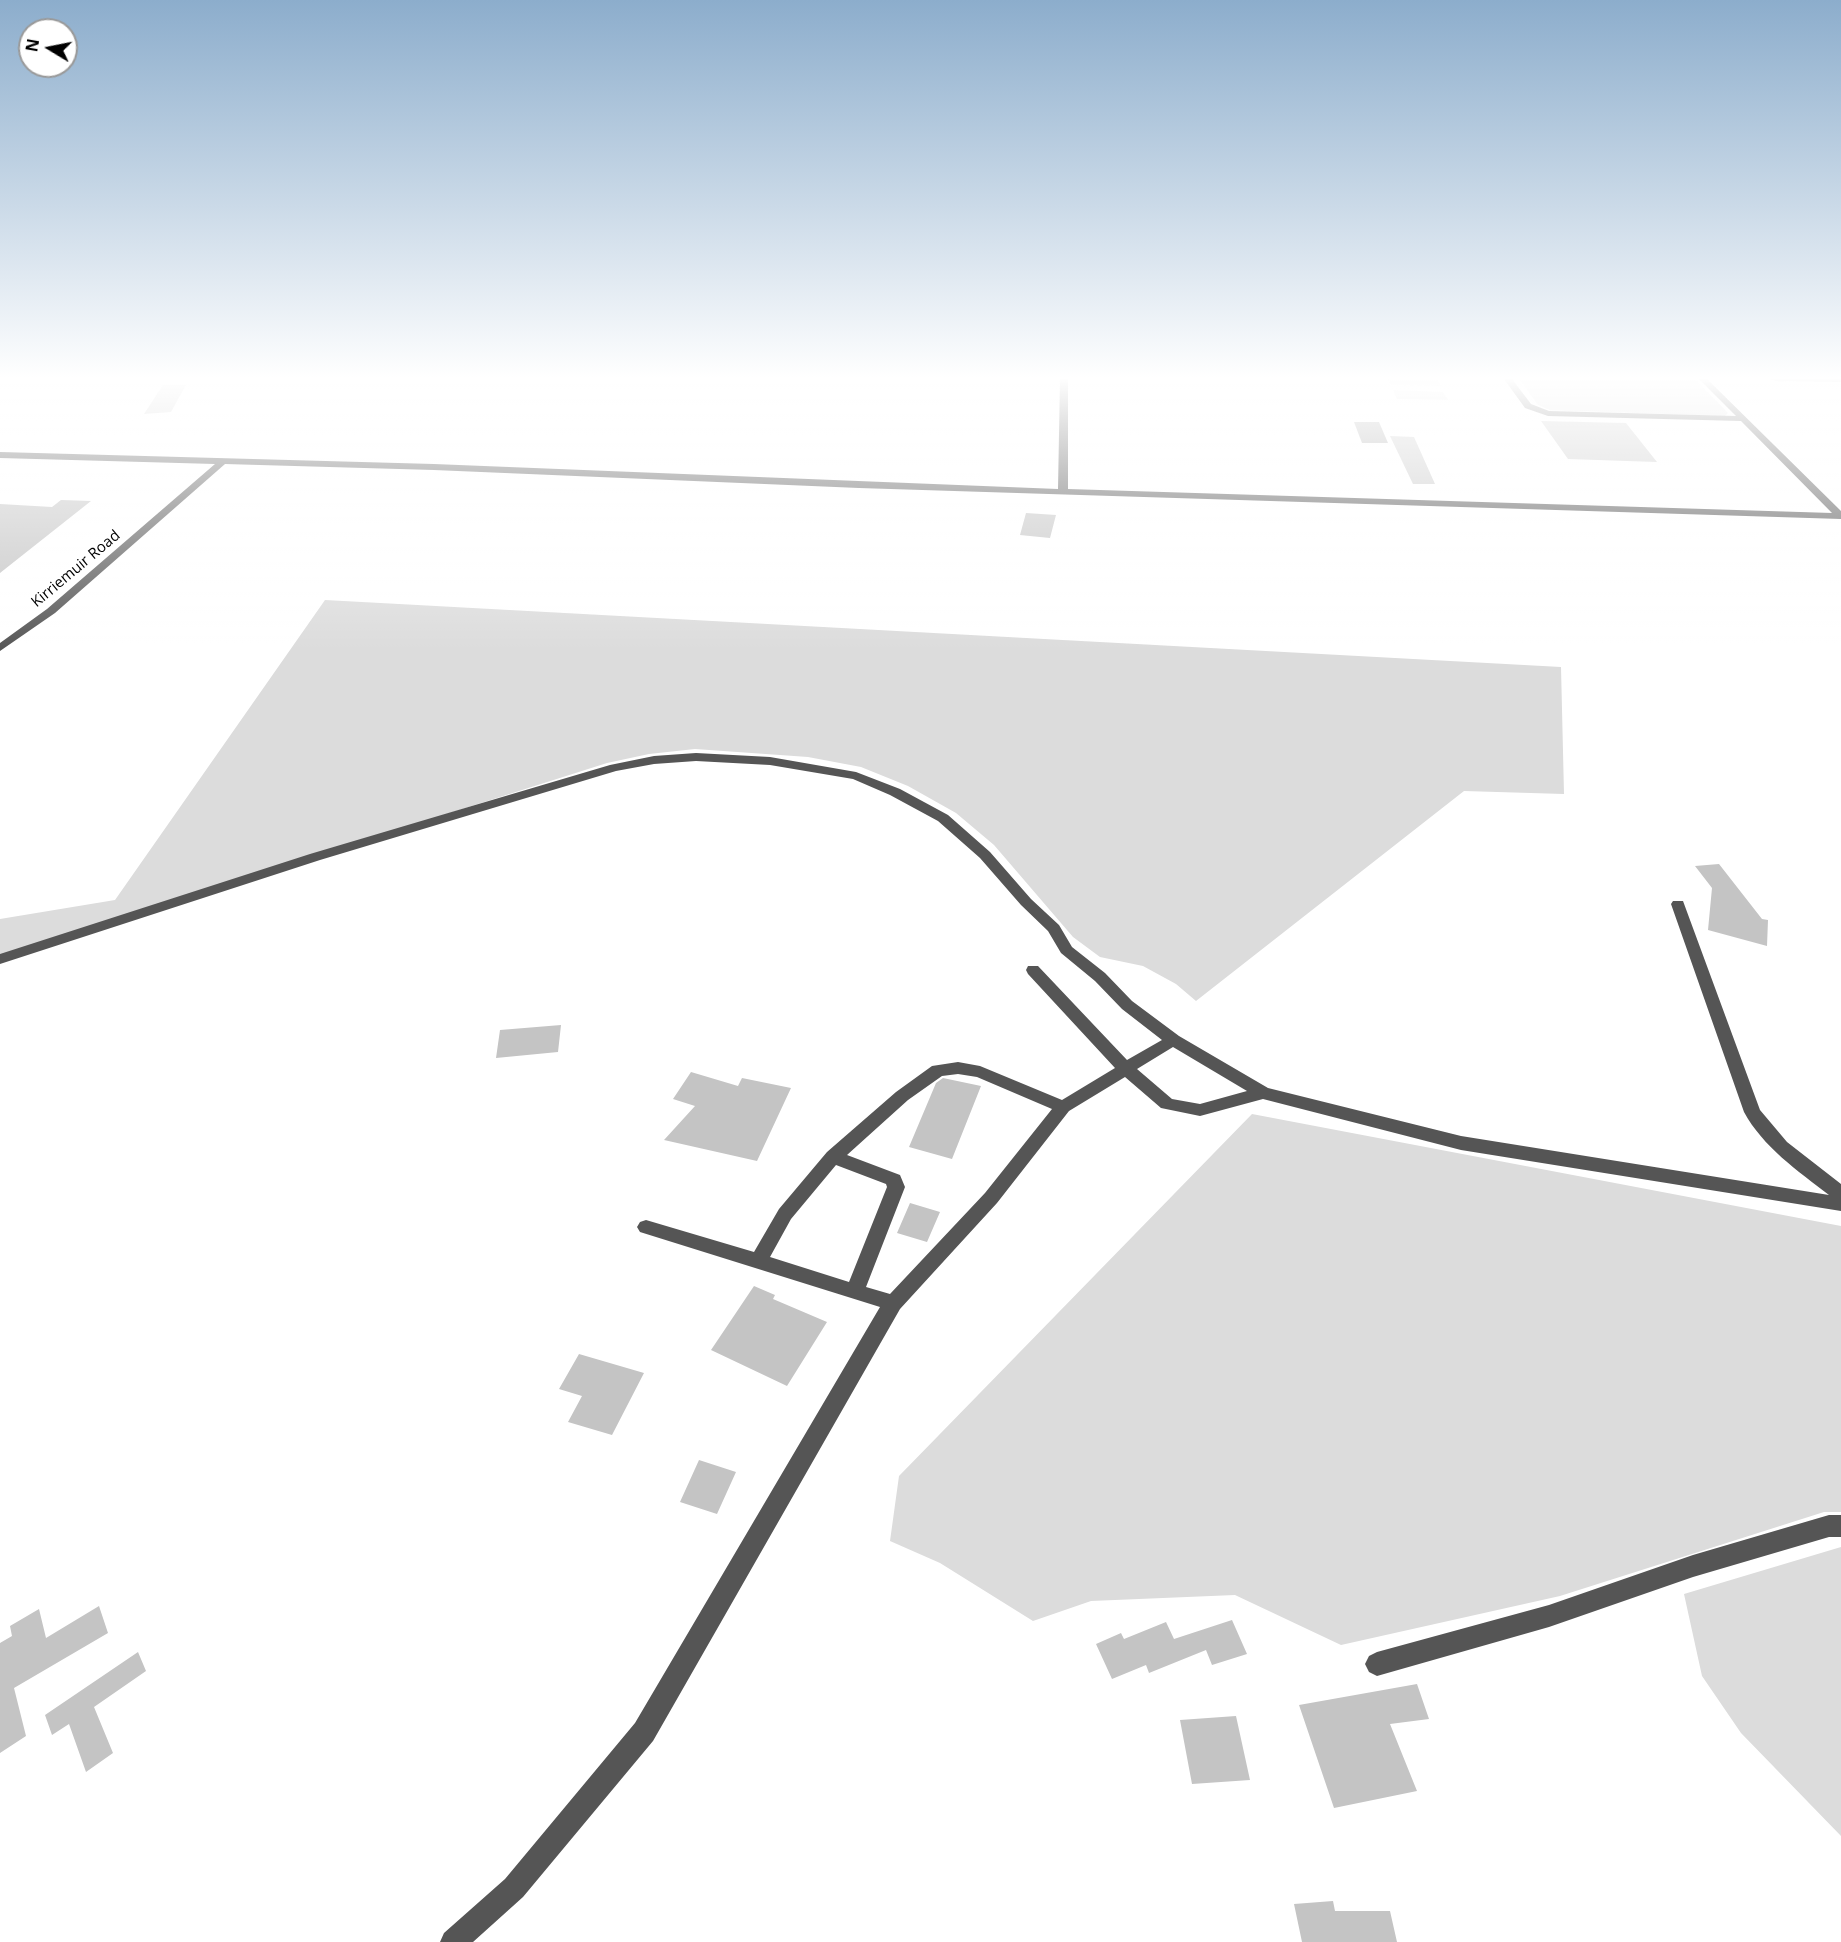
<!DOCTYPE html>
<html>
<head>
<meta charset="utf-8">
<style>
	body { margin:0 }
	#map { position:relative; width:1841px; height:1942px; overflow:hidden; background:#fff; font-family:"Open Sans",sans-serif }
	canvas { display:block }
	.north { position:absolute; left:18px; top:18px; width:60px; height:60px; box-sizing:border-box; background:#fff; border:2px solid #999; border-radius:50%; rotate:280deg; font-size:16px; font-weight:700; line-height:24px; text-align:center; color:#000 }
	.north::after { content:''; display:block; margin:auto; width:21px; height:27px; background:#000; clip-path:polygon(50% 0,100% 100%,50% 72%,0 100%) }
</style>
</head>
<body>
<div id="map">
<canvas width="1841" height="1942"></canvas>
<div class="north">N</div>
</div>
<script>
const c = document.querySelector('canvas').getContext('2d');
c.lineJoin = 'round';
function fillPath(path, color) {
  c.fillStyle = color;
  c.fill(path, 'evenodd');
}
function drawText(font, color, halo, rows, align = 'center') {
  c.font = font + ' "Open Sans",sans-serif';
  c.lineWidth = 4.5;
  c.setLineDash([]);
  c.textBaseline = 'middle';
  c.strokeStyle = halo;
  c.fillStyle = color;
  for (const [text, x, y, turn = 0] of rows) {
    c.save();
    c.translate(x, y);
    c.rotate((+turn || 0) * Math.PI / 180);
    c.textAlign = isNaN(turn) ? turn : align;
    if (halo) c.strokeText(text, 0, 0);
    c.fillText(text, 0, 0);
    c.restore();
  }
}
const green = new Path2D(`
	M1388 379H1437L1441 386 1391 385Z
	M1519 379H1695L1728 413 1725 416 1550 410 1538 405Z
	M1393 390 1443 392 1448 400 1397 399Z
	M325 600 1561 667 1564 794 1464 791 1196 1001 1176 984 1143 966 1100 957 1073 937 994 845 956 813 908 786 861 767 808 757 695 749 649 754 607 763 0 956V919L115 900Z
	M1252 1114 1841 1226V1512H1824L1560 1596 1341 1645 1235 1595 1091 1601 1033 1621 940 1563 890 1541 899 1476Z
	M1841 1547V1836L1741 1733 1702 1676 1684 1594Z`);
const water = new Path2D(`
	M1354 422H1379L1388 443H1362Z`);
const building = new Path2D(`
	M163 385H186L171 412 144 414Z
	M1541 421 1626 423 1657 462 1568 459Z
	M1390 436 1414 437 1435 484H1413Z
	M61 500 91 501 0 573V504L52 507Z
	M1026 513 1056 515 1050 538 1020 535Z
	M1719 864 1762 919 1768 920 1767 946 1708 930 1712 888 1695 866Z
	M561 1025 558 1052 496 1058 500 1030Z
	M691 1072 738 1086 742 1078 791 1088 757 1161 664 1140 695 1106 673 1099Z
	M943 1078 981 1086 952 1159 909 1147 936 1083Z
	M910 1203 940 1212 927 1242 897 1233Z
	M754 1286 775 1295 773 1299 827 1322 787 1386 711 1350Z
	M579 1354 644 1373 612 1435 568 1422 582 1396 559 1389Z
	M699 1460 736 1472 717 1514 680 1502Z
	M99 1606 108 1633 14 1688 26 1736 0 1753V1643L12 1636 10 1626 39 1609 46 1638Z
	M1232 1620 1247 1654 1212 1665 1206 1650 1149 1673 1146 1665 1112 1679 1096 1644 1121 1633 1124 1639 1166 1622 1174 1639Z
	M138 1652 146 1671 94 1707 113 1753 86 1772 69 1724 52 1735 45 1715Z
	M1417 1684 1429 1719 1390 1724 1417 1791 1334 1808 1299 1705Z
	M1236 1716 1250 1780 1192 1784 1180 1720Z
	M1333 1901 1335 1911H1390L1397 1942H1302L1294 1904Z`);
const minor = new Path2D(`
	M1060 379H1068V489L1832 513 1741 421 1548 416 1525 408 1504 379H1512L1531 404 1549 411 1736 416 1699 379H1707L1841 511V519L859 488 434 470 225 464 55 613 0 651V643L47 609 215 464 0 458V452L434 464 1058 489Z
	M1771 379H1841V382L1775 381Z
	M696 753 770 757 856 772 900 789 948 815 990 852 1031 899 1059 925 1072 947 1105 973 1132 1001 1179 1036 1268 1088 1461 1136 1829 1195C1798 1171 1763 1147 1744 1112L1671 904 1673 901H1683L1760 1110 1787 1142 1841 1184V1211L1461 1150 1263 1099 1200 1116 1161 1108 1125 1077 1069 1111 997 1203 900 1309 653 1741 523 1897 473 1942H440L444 1933 505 1879 635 1723 880 1307 640 1232 637 1227 640 1222 646 1220 754 1252 779 1209 827 1152 896 1092 932 1066 958 1062 980 1066 1062 1100 1115 1068 1028 974 1026 970 1028 966H1038L1127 1060 1162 1040 1122 1009 1095 981 1061 953 1048 931 1021 905 980 858 938 821 890 795 853 779 770 765 696 761 654 764 616 771 320 860 0 964V954L310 854 610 765 654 756ZM1173 1047 1247 1091 1200 1104 1172 1099 1137 1069ZM958 1074 977 1077 1052 1109 985 1193 890 1294 866 1287 905 1187 900 1175 847 1155 908 1100 942 1076ZM836 1165 886 1184 887 1187 849 1282 770 1257 791 1219Z
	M1829 1515H1841V1537H1829L1693 1577 1549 1627 1377 1676 1369 1672 1365 1664 1369 1656 1377 1652 1549 1605 1693 1555Z`);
const farStreetnames = [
	["Kirriemuir Road",76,569,-40]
];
fillPath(green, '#dcdcdc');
fillPath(water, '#a3a3a3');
fillPath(building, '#c4c4c4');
fillPath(minor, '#555');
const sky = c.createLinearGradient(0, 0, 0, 651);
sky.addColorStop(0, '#8cadcc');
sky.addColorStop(0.58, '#fff');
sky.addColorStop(1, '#ffffff00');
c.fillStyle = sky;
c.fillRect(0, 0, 1841, 651);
drawText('15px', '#000', '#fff', farStreetnames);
</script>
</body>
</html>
